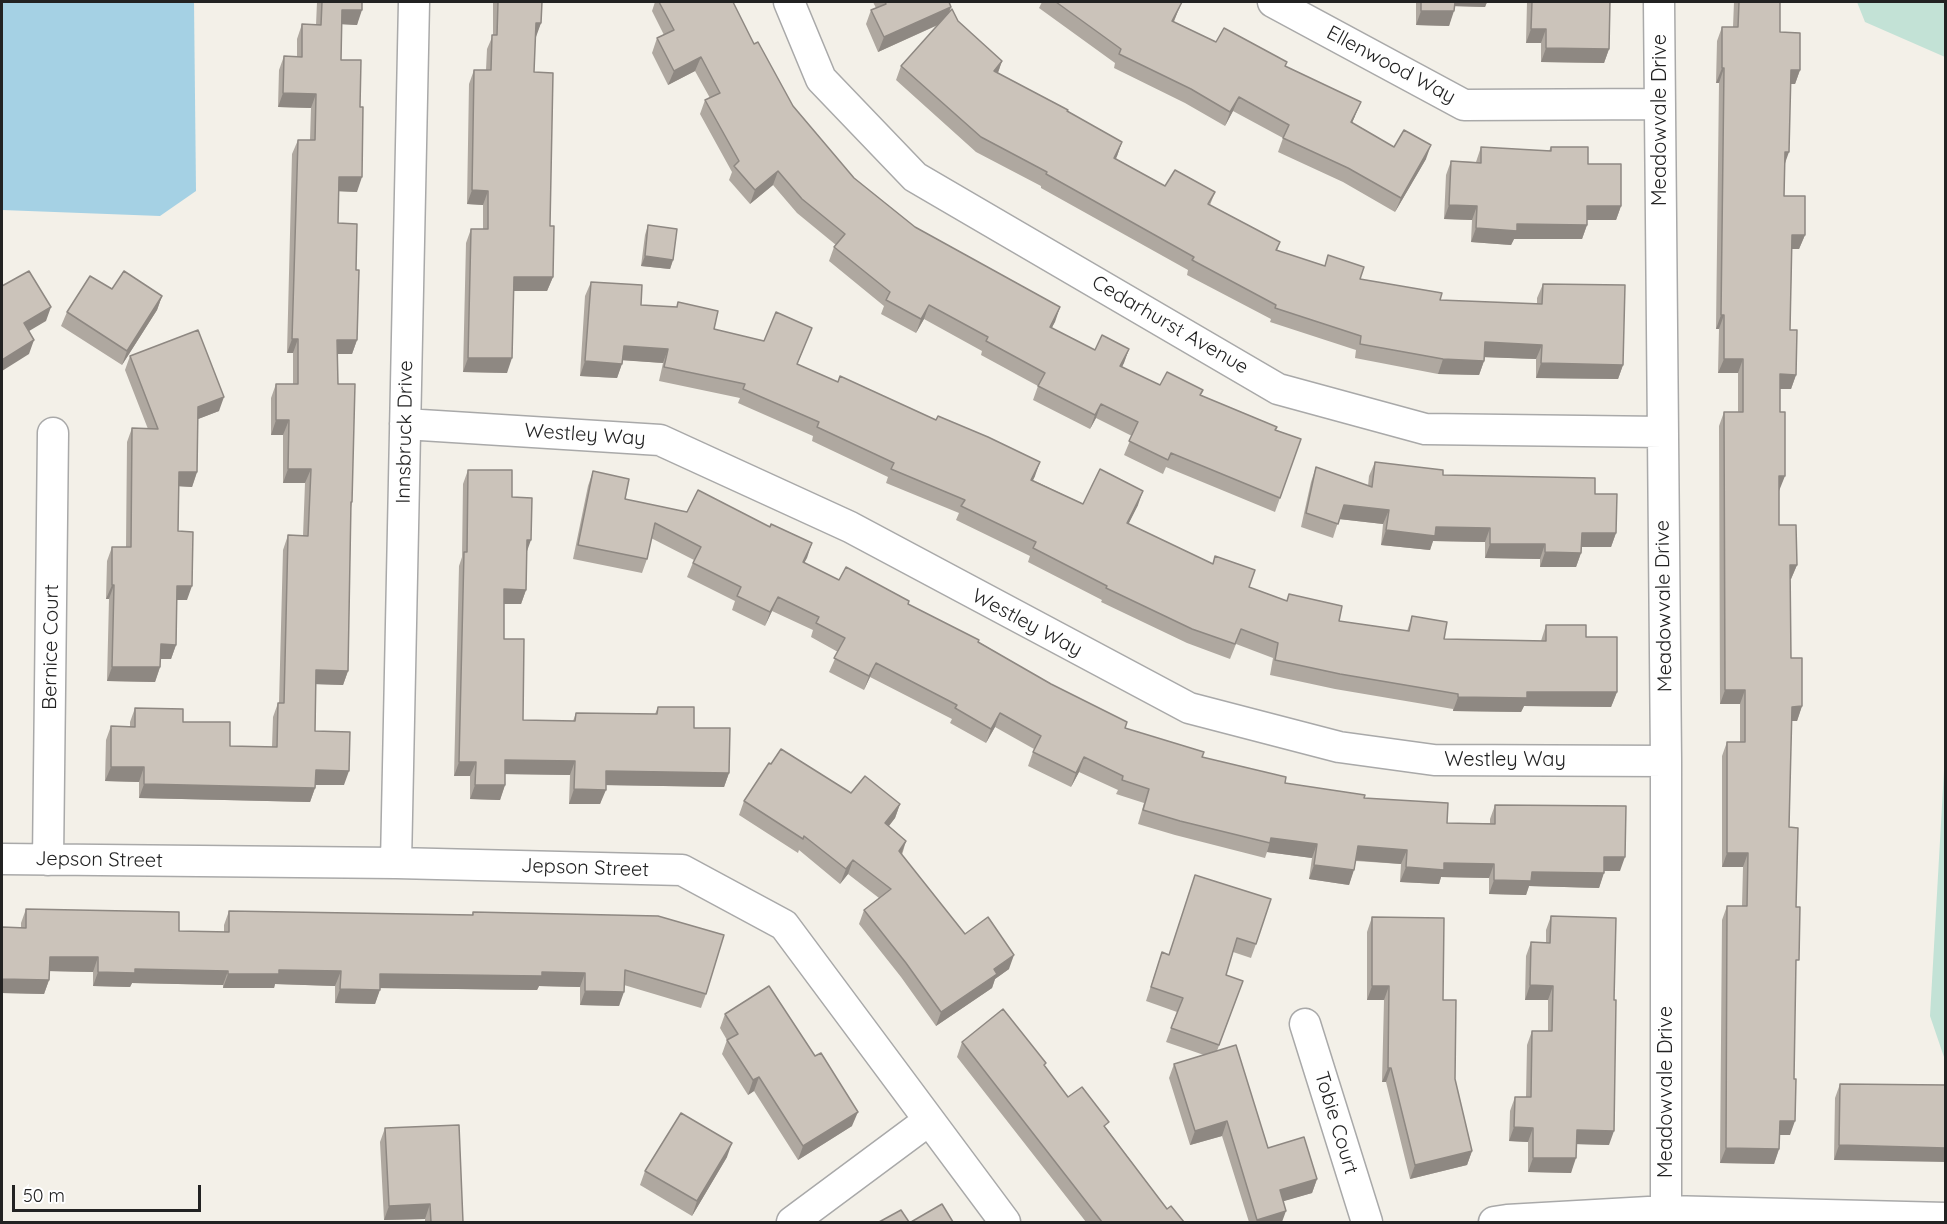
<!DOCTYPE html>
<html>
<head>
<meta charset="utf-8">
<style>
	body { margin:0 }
	#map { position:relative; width:1947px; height:1224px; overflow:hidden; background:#f3f0e8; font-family:Quicksand,sans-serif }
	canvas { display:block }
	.frame { position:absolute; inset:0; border:3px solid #222; pointer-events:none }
	.scale { position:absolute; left:12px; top:1185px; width:189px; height:27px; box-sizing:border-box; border:3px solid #222; border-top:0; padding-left:8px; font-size:18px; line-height:21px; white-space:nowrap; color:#222; -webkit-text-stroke:4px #fff; paint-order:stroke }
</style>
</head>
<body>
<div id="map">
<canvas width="1947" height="1224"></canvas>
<div class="frame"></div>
<div class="scale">50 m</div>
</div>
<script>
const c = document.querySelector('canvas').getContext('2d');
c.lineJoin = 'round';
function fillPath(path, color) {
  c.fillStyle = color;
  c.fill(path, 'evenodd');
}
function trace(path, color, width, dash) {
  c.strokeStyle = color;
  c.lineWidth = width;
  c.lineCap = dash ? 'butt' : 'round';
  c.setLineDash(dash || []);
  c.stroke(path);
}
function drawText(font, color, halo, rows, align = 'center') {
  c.font = font + ' Quicksand,sans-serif';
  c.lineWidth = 4.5;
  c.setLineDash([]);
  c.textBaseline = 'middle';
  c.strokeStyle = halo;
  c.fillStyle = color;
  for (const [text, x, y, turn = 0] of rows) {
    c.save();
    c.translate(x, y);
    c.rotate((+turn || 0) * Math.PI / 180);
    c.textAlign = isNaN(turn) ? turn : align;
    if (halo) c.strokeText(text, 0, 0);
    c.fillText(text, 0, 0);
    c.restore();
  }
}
const wetland = new Path2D(`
	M1857 2H1945V57L1865 22Z
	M1945 753V1060L1930 1016Z`);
const water = new Path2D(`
	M2 2H194L196 191 160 216 2 210Z`);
const street = new Path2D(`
	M789 2 821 79 915 177 1278 389 1425 429 1662 432
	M1273 2 1464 105 1660 104
	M1659 2 1666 761V1211
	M405 424 660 440 850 527 1189 708 1339 747 1434 760 1666 761
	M2 859 396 863 682 870 784 925 1005 1222
	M48 860 53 433
	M396 863 414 2
	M1305 1024 1367 1222
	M792 1222 928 1121
	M1494 1222 1507 1220 1666 1211 1946 1218`);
const wall = new Path2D(`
	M317 2H362L357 25 342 24 341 60 357 192 338 191V223L356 270 357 340 352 354H337L338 384 352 502 351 508 348 671 343 685 316 684 315 731 344 785H315V788L310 802 139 798V782L105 781 106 740 111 726 130 727V722L135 708 183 722 230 746 272 747 273 717 278 703H279L283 550 288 535 303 536 305 483H283V435H271V398L276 384H293V353H287L292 154 298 140H310L311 108 278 107 279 70 284 56H297V39L302 24 316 25Z
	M493 2H542L541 23 535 37 534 72 550 226 553 277 547 291H514L507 373 463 372 466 243 471 229H483V205L467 204 469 84 474 70H486L487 49 493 35Z
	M655 2H733L754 44 793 106 854 178 915 227 1060 307 1052 328 1095 350 1129 349 1122 367 1160 385 1203 390 1201 395 1276 430 1301 439 1275 512 1166 467 1163 474 1124 455 1132 436 1096 418 1090 429 1033 400 1038 386 981 355 982 351 924 319 916 333 881 314 884 306 829 261 834 247 836 245 797 213 773 185 750 204 729 180 732 172 700 114 705 100 710 98 695 71 668 85 652 53 657 38 664 35 652 11Z
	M873 2H949L951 7 949 12 958 21 1002 61 998 73 1122 142 1116 159 1165 186 1215 192 1210 205 1280 242 1277 251 1360 279 1440 300 1537 304V298L1543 284 1623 365 1618 379 1536 378V359L1485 357 1484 361 1479 375 1438 374 1355 358 1356 350 1270 322 1271 319 1187 275 1188 270 1041 188V186L976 152 896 80 901 66 938 25 878 52 866 24 871 10 876 8Z
	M1042 2H1180L1176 16 1174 22 1216 42 1286 66 1355 116 1352 123 1394 147 1426 159 1395 212 1343 182 1278 152 1283 138 1233 111 1225 126 1185 103 1114 68 1115 63 1039 8Z
	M1416 2H1487L1485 7 1454 6 1449 26 1416 25Z
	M1527 2H1610L1609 49 1604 63 1541 62V43H1526Z
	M1734 2H1780V32L1800 70 1795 84H1791L1785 165 1784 196 1805 235 1799 249H1792L1790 330 1796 375 1791 389H1780L1779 491V525L1797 565 1791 579H1790L1791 658 1802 706 1797 721H1791L1789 827 1796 907V968L1790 1135H1779V1149L1774 1164 1720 1163 1722 920 1727 906H1742L1743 867H1722V756L1727 742H1740V704H1720L1719 426 1724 412H1738V373H1718L1719 329H1716L1719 83H1716L1717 41 1722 27H1733Z
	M1481 147 1549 151 1551 147 1588 164 1621 206 1616 220H1587V225L1582 239H1514L1511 245 1471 242 1472 220 1444 219 1446 175 1451 161 1476 162Z
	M648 225 673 260 670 269 641 266 645 235Z
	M591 282 641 305 677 307 678 302 714 329 764 341 812 328 797 365 1035 476 1033 480 1083 504 1138 505 1128 524 1249 587 1287 601 1289 594 1339 621 1407 631 1412 616 1444 639 1541 641 1546 625 1586 637 1617 692 1611 707 1524 706 1521 712 1453 711V709L1335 689 1270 675 1273 658 1236 644 1230 659 1187 643 1101 602 1102 600 1028 562 1030 556 956 520 959 513 886 483 888 477 812 441 813 436 738 403 740 398 659 381 663 363 623 360 617 378 580 376 585 296Z
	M112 289 162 296 157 310 122 365 61 326 67 312Z
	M130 356 219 411 198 419 197 472 192 487 179 486 178 531 187 600H177L176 645 171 659H160V667L155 682 107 681 109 599H106L107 561 112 547H126L127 442 132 428 148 429 125 370Z
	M1375 462 1443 475 1595 494 1616 533 1611 547H1582L1581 553 1576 567H1540V559L1485 558V542L1433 541 1430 550 1381 545 1383 524 1339 519 1333 538 1301 527 1311 482 1316 467 1368 486 1369 476Z
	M468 470 512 497 527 551 526 590 521 604H504V639L523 720 573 721 576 713 655 714 658 707 694 728 729 773 724 787 606 785 600 804H569L570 775 505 774V785L500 800 470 799V776H454L459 566 462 557 463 484Z
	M593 471 625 499 687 512 770 527 812 543 804 563 839 580 908 604 979 642 1125 728 1202 757 1285 783 1364 798 1447 823H1490V819L1495 805 1620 871H1604L1599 888 1529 886 1526 895 1489 894V878L1441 877 1439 884 1400 882 1401 864 1356 861 1349 885 1309 879 1312 858 1267 852 1265 858 1175 835 1138 824 1144 803 1116 794 1118 790 1079 772 1071 787 1028 766 1034 749 995 727 986 743 950 723 952 719 870 677 864 690 829 672 838 652 811 637 813 630 772 611 765 626 732 610 735 601 687 577 694 560 651 538 647 559 642 573 573 559 588 486Z
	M851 793 900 804 895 818 889 826 906 841 902 855 965 934 1009 969 995 979 992 988 936 1026 901 977 859 924 864 910 879 898 848 874 840 884 799 850 798 853 739 815 744 801Z
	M1195 875 1256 944 1251 958 1233 952 1226 975 1243 981 1217 1051 1268 1148 1317 1179 1312 1193 1283 1201 1282 1222H1249L1222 1136 1190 1145 1169 1078 1174 1064 1204 1055 1166 1042 1177 1012 1146 1001 1162 952 1169 955Z
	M26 909 179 931 224 932V925L229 911 472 915 473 912 706 994 701 1008 624 985 619 1006 580 1005V987L539 986 537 990 380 988 375 1004 335 1003V986L275 984 274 988H223V985L132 983 130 987 93 986V972L50 971 49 980 44 994 2 993V927L21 928V923Z
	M1551 916 1609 1145 1577 1144 1571 1173 1528 1172V1142L1509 1141 1510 1111 1515 1097H1526L1527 1045 1532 1031H1548V1000H1525L1526 956 1531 942 1546 943V930Z
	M1372 917 1443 1000 1455 1079 1472 1151 1467 1165 1410 1179 1386 1082H1382L1384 1000H1367V932Z
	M725 1014 852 1126 798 1160 754 1091 748 1095 722 1054 727 1040 720 1028Z
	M962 1042 1045 1067 1068 1097 1107 1129 1167 1209 1184 1222H1086L957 1057Z
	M1840 1084 1946 1085 1834 1160 1835 1098Z
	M385 1128 463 1222H425V1219L384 1220 380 1142Z
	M727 1157 692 1216 640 1185 645 1171Z`);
const shadedWall = new Path2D(`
	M1182 2 1176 16 1167 35 1172 21Z
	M1451 2H1487L1485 7 1450 6Z
	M951 7 946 21 878 52 884 37Z
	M342 10H362L357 25 337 24Z
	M1421 11H1454L1449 26 1416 25Z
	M536 23H541L536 37H531Z
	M1531 29H1546L1541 43H1526Z
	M1546 48 1609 49 1604 63 1541 62Z
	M701 57 695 71 668 85 674 71Z
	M1002 61 997 75 994 71Z
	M1722 68H1724L1719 83H1716Z
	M1791 70H1800L1795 84H1786Z
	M283 93 316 94 311 108 278 107Z
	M1239 97 1233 111 1225 126 1230 112Z
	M1361 102 1355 116 1346 136 1351 122Z
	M1122 142 1117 156 1108 172 1114 158Z
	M1431 145 1426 159 1395 212 1401 198Z
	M1785 152H1789L1784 166Z
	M778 171 773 185 750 204 755 190Z
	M339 177H362L357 192 333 191Z
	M472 190 488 191 483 205 467 204Z
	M1449 205 1477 206 1472 220 1444 219Z
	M1587 206H1621L1616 220H1582Z
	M1517 224 1587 225 1582 239H1514L1511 245 1471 242 1476 228Z
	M1792 235H1805L1799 249H1787Z
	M645 256 673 260 670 269 641 266Z
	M514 277H553L547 291H509Z
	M162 296 157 310 122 365 127 351Z
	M929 305 924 319 916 333 921 319Z
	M51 307 46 321 19 337 24 323Z
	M1060 307 1055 322 1044 341 1050 327Z
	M1721 315H1724L1719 329H1716Z
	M292 339H298L293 353H287Z
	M34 340 29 354 2 371V360Z
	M337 340H357L352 354H332Z
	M1485 342 1542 345 1536 359 1480 357Z
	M624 346 668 349 663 363 619 360Z
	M1129 349 1124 363 1115 380 1120 366Z
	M468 358H512L507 373 463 372Z
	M1443 359 1484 361 1479 375 1438 374Z
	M1724 359H1743L1738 373H1718Z
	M585 361 622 364 617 378 580 376Z
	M1541 363 1623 365 1618 379 1536 378Z
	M1780 374 1796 375 1791 389H1775Z
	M224 397 219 411 193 421 198 407Z
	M1101 404 1096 418 1090 429 1095 415Z
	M276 420H289L283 435H271Z
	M1040 462 1035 476 1026 494 1031 480Z
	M288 469H311L305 483H283Z
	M179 472H197L192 487 174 486Z
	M1779 476H1785L1779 491Z
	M1143 491 1138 505 1122 537 1127 523Z
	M1344 505 1389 510 1383 524 1339 519Z
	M1436 527 1490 528 1485 542 1433 541 1430 550 1381 545 1386 530Z
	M1582 533H1616L1611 547H1577Z
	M527 540H531L526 554Z
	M812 543 807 558 797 576 803 562Z
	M1490 544H1545L1540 559 1485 558Z
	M1545 552 1581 553 1576 567H1540Z
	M1790 565H1797L1791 579H1784Z
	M112 585H114L109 599H106Z
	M177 586H192L187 600H172Z
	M504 589 526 590 521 604H499Z
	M778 597 772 611 765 626 770 612Z
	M161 644 176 645 171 659H156Z
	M876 663 870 677 864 690 869 676Z
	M112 667H160L155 682 107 681Z
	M316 670 348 671 343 685 311 684Z
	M1725 690H1745L1740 704H1720Z
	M1527 692H1617L1611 707 1524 706 1521 712 1453 711 1458 697Z
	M1802 706 1797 721H1786L1792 707Z
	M1000 713 995 727 986 743 991 729Z
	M1084 757 1079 772 1071 787 1076 773Z
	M505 760 575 761 570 775 500 774Z
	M459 762H476L470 776H454Z
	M111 767H144L139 782 105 781Z
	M316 770 349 771 344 785H310Z
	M606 771 729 773 724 787 601 785Z
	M144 784 315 788 310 802 139 798Z
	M475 785H505L500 800 470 799Z
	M574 789 606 790 600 804H569Z
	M900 804 895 818 880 837 885 823Z
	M1271 838 1317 844 1312 858 1267 852Z
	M906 841 901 855 899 851Z
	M1358 846 1407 850 1401 864 1352 860Z
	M1727 853H1748L1743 867H1722Z
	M1604 857H1625L1620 871H1599Z
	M853 860 848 874 840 884 846 869Z
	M1444 863 1494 864 1489 878 1441 877 1439 884 1400 882 1406 867Z
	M1314 865 1354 870 1349 885 1309 879Z
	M1532 872 1604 873 1599 888 1529 886 1526 895 1489 894 1494 880Z
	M1014 955 1009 969 995 979 992 988 936 1026 941 1012 994 969Z
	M50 957H98L93 972 45 971Z
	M135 969 228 971 223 985 132 983 130 987 93 986 98 972Z
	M279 970 341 971 335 986 275 984 274 988H223L228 974Z
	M542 972 585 973 580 987 539 986 537 990 375 988 380 974Z
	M2 979 49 980 44 994 2 993Z
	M1530 985 1553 986 1548 1000H1525Z
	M1372 986H1389L1384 1000H1367Z
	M340 989 380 990 375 1004 335 1003Z
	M585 991 624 992 619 1006 580 1005Z
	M1388 1068H1391L1386 1082H1382Z
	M759 1077 754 1091 748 1095 753 1080Z
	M858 1112 852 1126 798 1160 803 1146Z
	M1227 1121 1222 1136 1190 1145 1195 1131Z
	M1780 1121H1795L1790 1135H1774Z
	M1514 1127 1533 1128 1528 1142 1509 1141Z
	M1577 1130 1614 1131 1609 1145 1572 1144Z
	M732 1143 727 1157 692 1216 697 1201Z
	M1839 1145 1946 1148V1162L1834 1160Z
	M1726 1148 1779 1149 1774 1164 1720 1163Z
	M1472 1151 1467 1165 1410 1179 1415 1165Z
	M1533 1158H1576L1571 1173 1528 1172Z
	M1317 1179 1312 1193 1274 1204 1280 1190Z
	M430 1204 425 1219 384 1220 389 1206Z
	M1286 1211 1282 1222H1256L1257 1220Z`);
const building = new Path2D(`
	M322 2H362V10H342L341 60H361L360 107H363L362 177H339L338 223 357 224 356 270H359L357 340H337L338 384H355L352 502H351L348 671 316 670 315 731 350 732 349 771 316 770 315 788 144 784V767H111V726L135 727V708L183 709V722H230V746L277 747 278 703H284L288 535 308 536 311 469H288L289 420H276V384H298V339H292L298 140H315L316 94 283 93 284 56 302 57V24L321 25Z
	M498 2H542L541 23H536L534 72 553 73 550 226H554L553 277H514L512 358H468L471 229H488V191L472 190 474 70H491L492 35H497Z
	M659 2H733L754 44 758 42 793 106 854 178 915 227 1060 307 1050 327 1095 350 1102 335 1129 349 1120 366 1160 385 1167 372 1203 390 1200 395 1277 427 1275 430 1301 439 1280 498 1171 453 1168 460 1129 441 1138 422 1101 404 1095 415 1038 386 1045 373 986 341 988 337 929 305 921 319 886 300 890 292 834 247 845 234 802 199 778 171 755 190 734 166 739 161 705 100 720 93 701 57 674 71 657 38 674 30Z
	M885 2H949L951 7 884 37 871 10 886 4Z
	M1056 2H1182L1172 21 1216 42 1224 28 1287 62 1285 66 1361 102 1351 122 1394 147 1404 130 1431 145 1401 198 1348 168 1283 138 1289 125 1239 97 1230 112 1191 89 1119 54 1121 49Z
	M1421 2H1455L1454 11H1421Z
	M1532 2H1610L1609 49 1546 48V29H1531Z
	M1739 2H1780V32L1800 33V70H1791L1789 152H1785L1784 196H1805V235H1792L1790 330H1797L1796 375 1780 374V412H1785V476H1779V525H1796L1797 565H1790L1791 658H1802V706L1792 707 1789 827 1798 828 1796 907H1800L1799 960H1796L1794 1079H1796L1795 1121H1780L1779 1149 1726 1148 1727 906H1747L1748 853H1727V742H1745V690H1725L1724 412H1743V359H1724V315H1721L1724 68H1722V27H1738Z
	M952 9 958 21 1002 61 994 71 1068 110 1067 111 1122 142 1114 158 1165 186 1175 170 1215 192 1208 204 1280 242 1276 250 1325 266 1328 255 1364 267 1360 279 1442 293 1440 300 1542 304 1543 284 1625 285 1623 365 1541 363 1542 345 1485 342 1484 361 1443 359 1360 344 1361 336 1275 308 1276 305 1192 260 1194 257 1046 174 1047 172 981 137 901 66Z
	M1481 147 1551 151V147H1588V164H1621V206H1587V225L1517 224V231L1476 228 1477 206 1449 205 1451 161 1481 163Z
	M648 225 677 229 673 260 645 256Z
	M29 271 51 307 24 323 34 340 2 360V286Z
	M124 271 162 296 127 351 67 312 90 276 112 289Z
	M591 282 642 285 641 305 677 307 678 302 718 311 714 329 764 341 776 312 812 328 797 364 838 382 840 376 936 420 938 416 988 437 1040 462 1031 480 1083 504 1100 469 1143 491 1127 523 1213 564 1215 556 1255 570 1249 587 1287 601 1289 594 1342 606 1339 621 1409 631 1412 616 1447 622 1444 639 1546 641V625H1586V637H1617V692H1527V698L1458 697V694L1340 674 1275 660 1278 643 1241 629 1235 644 1192 629 1106 588 1107 586 1033 548 1036 542 961 506 965 500 891 469 894 463 817 427 819 422 743 389 745 384 664 367 668 349 624 346 622 364 585 361Z
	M198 330 224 397 198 407 197 472H179L178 531 193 532 192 586H177L176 645 161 644 160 667H112L114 585H112V547H131L132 428 158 429 130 356Z
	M1375 462 1443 470V475L1595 478V494H1617L1616 533H1582L1581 553 1545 552V544H1490V528L1436 527 1435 536 1386 530 1389 510 1344 505 1338 524 1306 513 1316 467 1372 487Z
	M468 470H512V497L532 498 531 540H527L526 590 504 589V639H524L523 720 575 721 576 713 657 714 658 707H694V728H730L729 773 606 771V790L574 789 575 761 505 760V785H475L476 762H459L464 552H467Z
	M593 471 629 479 625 499 687 512 698 490 770 527 771 524 812 543 803 562 839 580 846 567 909 601 908 604 979 640 978 642 1051 684 1127 722 1125 728 1204 752 1202 757 1286 777 1285 783 1365 795 1364 798 1448 803 1447 823 1495 824V805L1626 806 1625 857H1604V873L1532 872 1531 881 1494 880V864L1444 863V870L1406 867 1407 850 1358 846 1354 870 1314 865 1317 844 1271 838 1270 843 1180 821 1143 810 1149 789 1122 780 1123 776 1084 757 1076 773 1033 752 1041 736 1000 713 991 729 955 708 957 705 876 663 869 676 834 658 845 638 816 623 819 617 778 597 770 612 737 596 741 587 693 563 701 547 655 523 647 559 578 545Z
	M781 749 851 793 865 776 900 804 885 823 906 841 899 851 965 934 988 917 1014 955 994 969 997 974 941 1012 906 963 864 910 891 889 853 860 846 869 804 836 803 839 744 801 769 763 771 764Z
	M1195 875 1271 899 1256 944 1237 938 1226 975 1243 981 1219 1045 1171 1028 1183 998 1151 987 1162 952 1169 955Z
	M26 909 179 912V931L229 932V911L473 915V912L658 916 724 935 706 994 625 970 624 992 585 991V973L542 972V976L380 974V990L340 989 341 971 279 970V974H228V971L135 969V973L98 972V957H50L49 980 2 979V927L26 928Z
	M1551 916 1616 918 1614 1000H1616L1614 1131 1577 1130 1576 1158H1533V1128L1514 1127 1515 1097H1531L1532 1031H1552L1553 986 1530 985 1531 942 1550 943Z
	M1372 917 1444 918 1443 1000H1456L1455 1079 1472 1151 1415 1165 1391 1068H1388L1389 986H1372Z
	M769 986 815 1056 821 1053 858 1112 803 1146 759 1077 753 1080 727 1040 738 1034 725 1014Z
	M1003 1009 1046 1063 1044 1065 1068 1097 1082 1087 1109 1122 1104 1126 1167 1209 1171 1206 1184 1222H1102L962 1042Z
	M1236 1045 1268 1148 1304 1137 1317 1179 1280 1190 1286 1211 1257 1220 1227 1121 1195 1131 1174 1064Z
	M1840 1084 1946 1085V1148L1839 1145Z
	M681 1113 732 1143 697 1201 645 1171Z
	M459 1125 463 1222H431L430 1204 389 1206 385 1128Z
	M942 1204 953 1222H911Z
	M901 1210 909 1222H879Z`);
const streetNames = [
	["Ellenwood Way",1391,65,28],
	["Meadowvale Drive",1660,120,-90],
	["Cedarhurst Avenue",1170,325,30],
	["Innsbruck Drive",405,432,-89],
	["Westley Way",585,435,4],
	["Meadowvale Drive",1664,606,-91],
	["Westley Way",1027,623,28],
	["Bernice Court",51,647,-89],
	["Westley Way",1505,760],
	["Jepson Street",99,860,1],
	["Jepson Street",585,868,2],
	["Meadowvale Drive",1666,1092,-90],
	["Tobie Court",1336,1123,73]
];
fillPath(wetland, '#c3e2d6');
fillPath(water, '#a5d1e4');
trace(street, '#a9a9a9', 33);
trace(street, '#fff', 30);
fillPath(wall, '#afa8a0');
fillPath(shadedWall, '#8e8882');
fillPath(building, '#cbc3ba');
trace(building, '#8e8882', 1.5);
drawText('20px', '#222', '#fff', streetNames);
</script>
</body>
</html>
